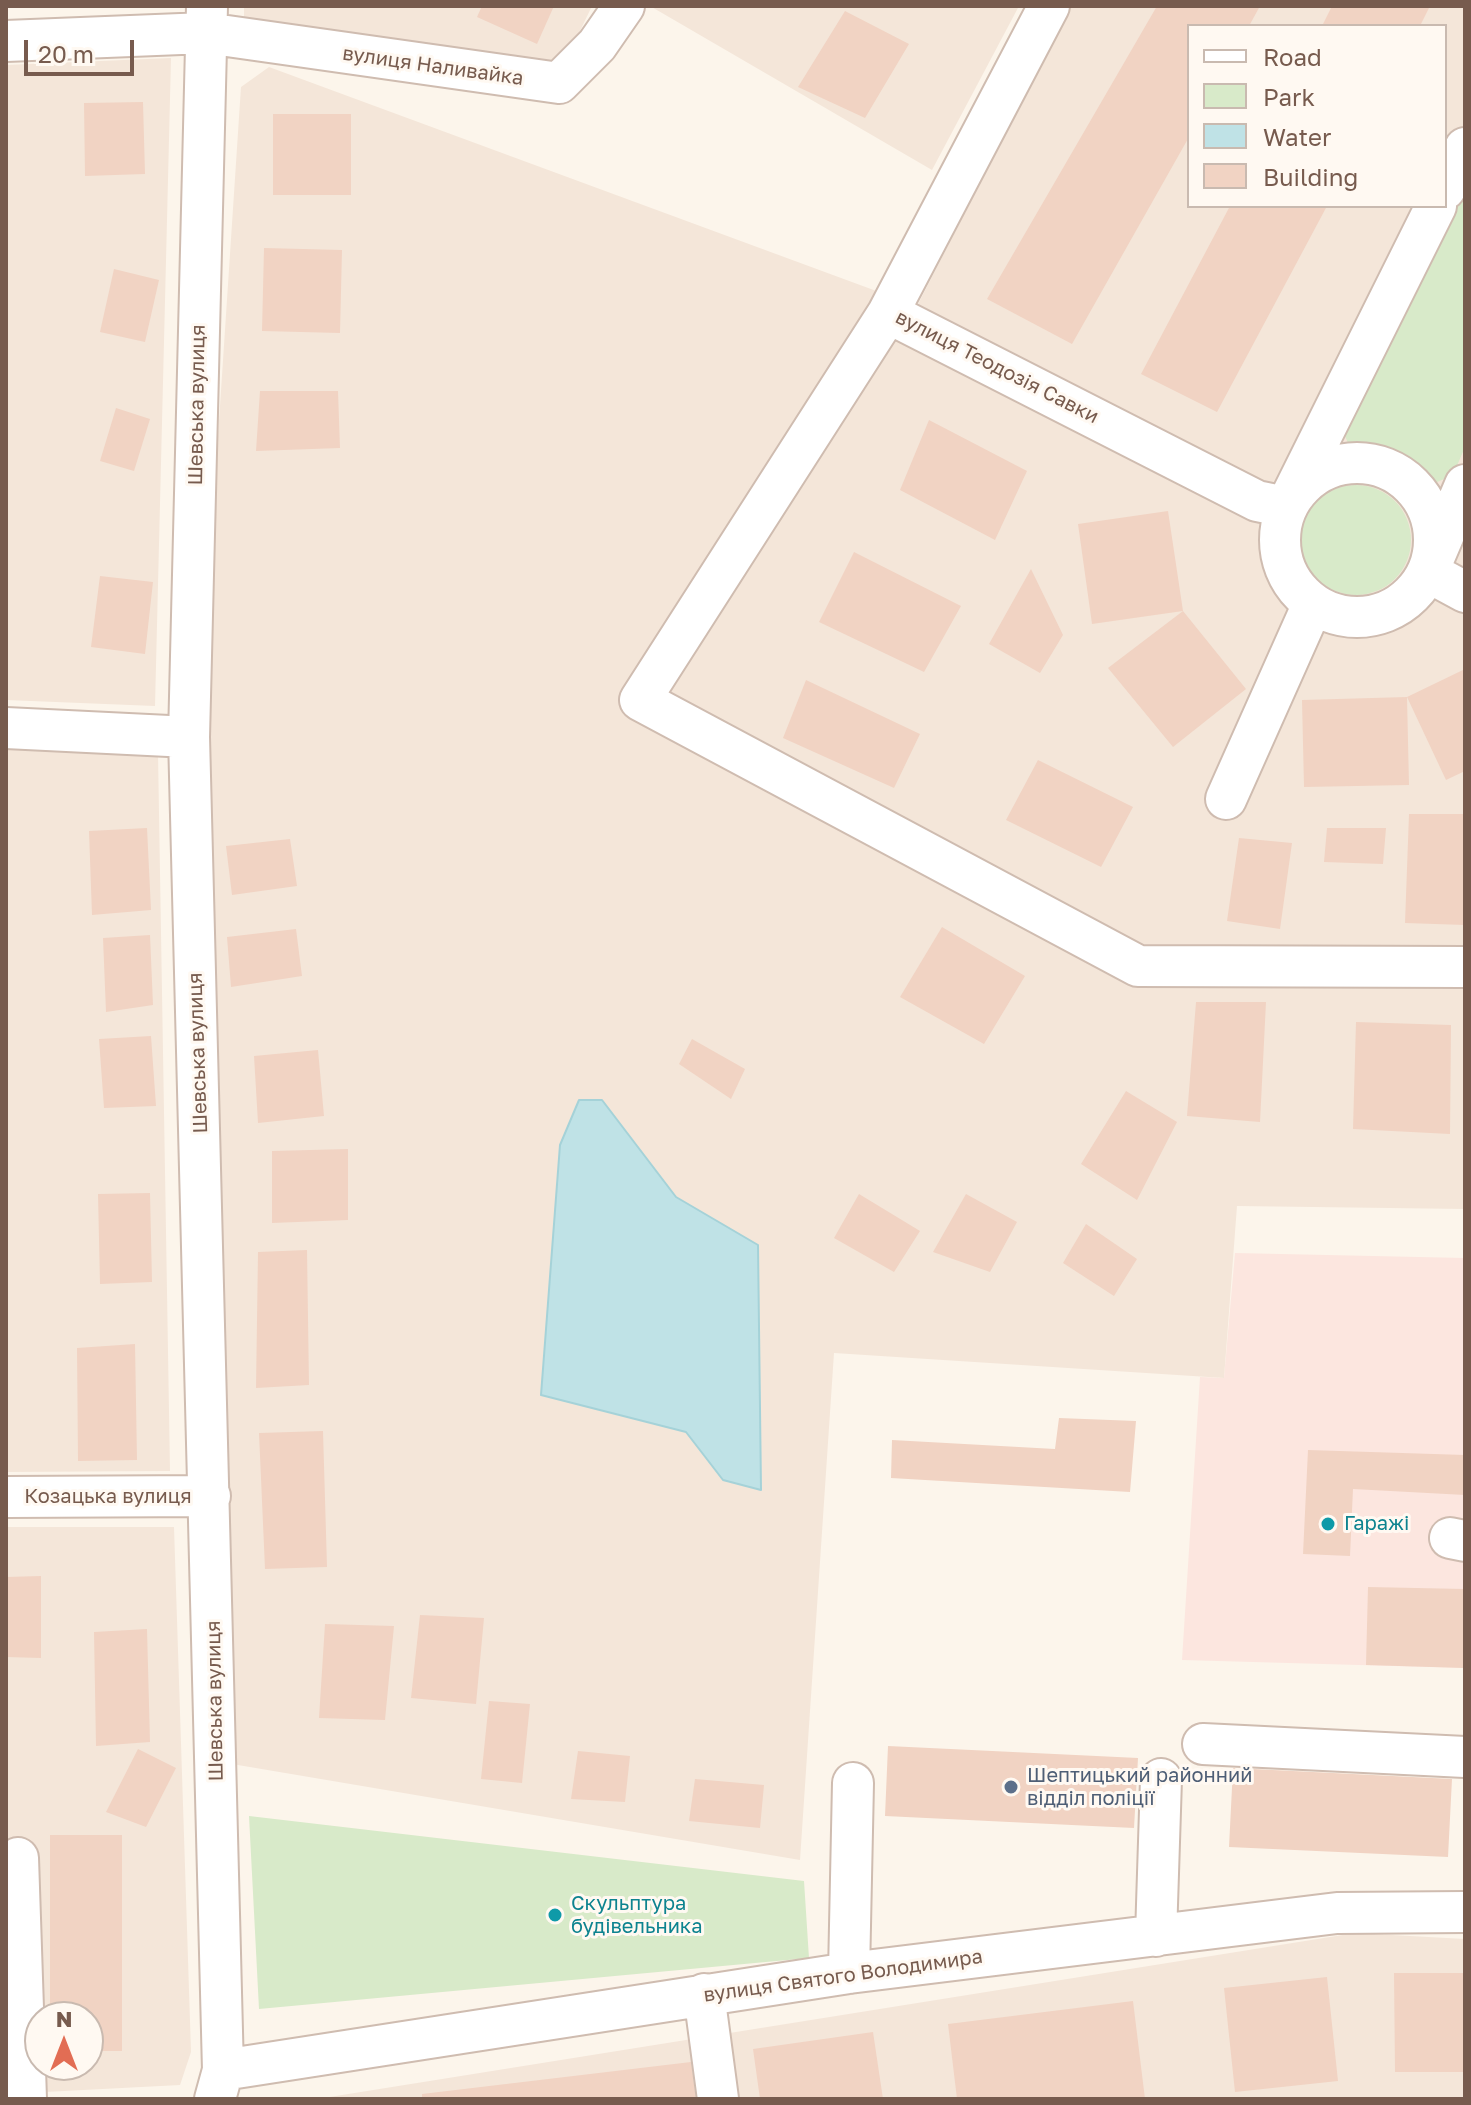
<!DOCTYPE html>
<html>
<head>
<meta charset="utf-8">
<style>
	body { margin:0 }
	#map { position:relative; width:1471px; height:2105px; overflow:hidden; background:#fcf5eb; font-family:"Golos Text",sans-serif }
	canvas { display:block }
	.frame { position:absolute; inset:0; border:8px solid #775b4e; pointer-events:none }
	.legend { position:absolute; left:1187px; top:24px; width:260px; height:184px; box-sizing:border-box; background:#fff9f2; border:2px solid #c9bab0; margin:0; padding:10px 14px; list-style:none; font-size:24px; color:#775b4e }
	.legend li { display:flex; align-items:center; gap:16px; height:40px }
	.legend b { width:40px; border:2px solid #c9bab0 }
	.north { position:absolute; left:24px; top:2001px; width:80px; height:80px; box-sizing:border-box; background:#fff9f2; border:2px solid #c9bab0; border-radius:50%; rotate:0deg; font-size:22px; font-weight:700; line-height:32px; text-align:center; color:#775b4e }
	.north::after { content:''; display:block; margin:auto; width:28px; height:36px; background:#e26d54; clip-path:polygon(50% 0,100% 100%,50% 72%,0 100%) }
	.scale { position:absolute; left:24px; top:40px; width:110px; height:36px; box-sizing:border-box; border:4px solid #775b4e; border-top:0; padding-left:10px; font-size:24px; line-height:28px; white-space:nowrap; color:#775b4e; -webkit-text-stroke:6px #fff9f2; paint-order:stroke }
</style>
</head>
<body>
<div id="map">
<canvas width="1471" height="2105"></canvas>
<div class="frame"></div>
<ul class="legend">
<li><b style="height:10px;background:#fff"></b>Road</li>
<li><b style="height:22px;background:#d8eac9"></b>Park</li>
<li><b style="height:22px;background:#bfe2e6"></b>Water</li>
<li><b style="height:22px;background:#f1d3c3"></b>Building</li>
</ul>
<div class="north">N</div>
<div class="scale">20 m</div>
</div>
<script>
const c = document.querySelector('canvas').getContext('2d');
c.lineJoin = 'round';
function fillPath(path, color) {
  c.fillStyle = color;
  c.fill(path, 'evenodd');
}
function trace(path, color, width, dash) {
  c.strokeStyle = color;
  c.lineWidth = width;
  c.lineCap = dash ? 'butt' : 'round';
  c.setLineDash(dash || []);
  c.stroke(path);
}
function drawText(font, color, halo, rows, align = 'center') {
  c.font = font + ' "Golos Text",sans-serif';
  c.lineWidth = 6;
  c.setLineDash([]);
  c.textBaseline = 'middle';
  c.strokeStyle = halo;
  c.fillStyle = color;
  for (const [text, x, y, turn = 0] of rows) {
    c.save();
    c.translate(x, y);
    c.rotate((+turn || 0) * Math.PI / 180);
    c.textAlign = isNaN(turn) ? turn : align;
    if (halo) c.strokeText(text, 0, 0);
    c.fillText(text, 0, 0);
    c.restore();
  }
}
const residential = new Path2D(`
	M244 6H592L565 62 538 68 244 18Z
	M650 6H1019L932 170Z
	M1071 6H1465V1209L1237 1206 1224 1378 834 1353 800 1860 232 1764 203 664 241 87 269 67 917 306ZM1189 26H1445V206H1189Z
	M171 58 155 706 6 700V65Z
	M6 748 158 753 170 1471 6 1472Z
	M6 1527H174L191 2052 180 2085 6 2094ZM40 2017H88V2065H40Z
	M1355 1933 1465 1939V2099H317Z`);
const commercial = new Path2D(`
	M1235 1253 1465 1258V1668L1182 1660 1200 1377 1224 1378Z`);
const green = new Path2D(`
	M1465 174V447L1453 475 1435 483 1396 461 1349 445 1340 425Z
	M1301 540a55 55 0 1 1 110 0a55 55 0 1 1-110 0Z
	M249 1816 804 1881 809 1958 259 2009Z`);
const water = new Path2D(`
	M579 1100H602L676 1197 758 1245 761 1490 723 1480 686 1432 541 1395 560 1145Z`);
const building = new Path2D(`
	M482 6H554L537 44 477 17Z
	M1157 6H1260L1249 26H1189V137L1072 344 987 299Z
	M1332 6H1430L1420 26H1322Z
	M845 11 909 44 865 118 798 87Z
	M143 102 145 174 85 176 84 103Z
	M273 114H351V195H273Z
	M1230 206H1327L1217 412 1141 374Z
	M264 248 342 250 340 333 262 331Z
	M114 269 159 280 145 342 100 332Z
	M260 391H338L340 448 256 451Z
	M116 408 150 419 134 471 100 461Z
	M929 420 1027 471 995 540 900 490Z
	M1168 511 1183 611 1092 624 1078 524Z
	M854 552 961 606 924 672 819 622Z
	M1031 569 1063 635 1040 673 989 644Z
	M100 576 153 582 145 654 91 647Z
	M1183 611 1246 689 1173 747 1108 668Z
	M1465 669V771L1446 780 1407 697Z
	M806 680 920 734 894 788 783 738Z
	M1407 697 1409 785 1304 787 1302 700Z
	M1038 760 1133 807 1101 867 1006 820Z
	M1409 814H1465V925L1405 923Z
	M147 828 151 910 92 915 89 831Z
	M1327 828H1386L1383 864 1324 862Z
	M1239 838 1292 843 1280 929 1227 921Z
	M290 839 297 886 232 895 226 846Z
	M942 927 1025 976 984 1044 900 997Z
	M296 929 302 976 231 987 227 937Z
	M150 935 153 1005 106 1012 103 938Z
	M1196 1002H1266L1260 1122 1187 1116Z
	M1356 1022 1451 1025 1450 1134 1353 1129Z
	M151 1036 156 1106 104 1108 99 1039Z
	M692 1039 745 1069 731 1099 679 1064Z
	M318 1050 324 1116 258 1123 254 1056Z
	M1126 1091 1177 1122 1137 1200 1081 1164Z
	M348 1149V1220L272 1223V1151Z
	M150 1193 152 1282 100 1284 98 1194Z
	M859 1194 920 1231 894 1272 834 1238Z
	M966 1194 1017 1222 990 1272 933 1252Z
	M1086 1224 1137 1259 1114 1296 1063 1263Z
	M307 1250 309 1385 256 1388 258 1252Z
	M135 1344 137 1460 78 1461 77 1348Z
	M1059 1418 1136 1421 1130 1492 891 1478 892 1440 1055 1449Z
	M323 1431 327 1567 265 1569 259 1433Z
	M1308 1450 1465 1455V1495L1353 1489 1350 1556 1303 1554Z
	M41 1576V1658L6 1657V1577Z
	M1368 1587 1465 1589V1668L1366 1665Z
	M420 1615 484 1618 476 1704 411 1698Z
	M325 1624 394 1626 385 1720 319 1718Z
	M147 1629 150 1742 96 1746 94 1632Z
	M489 1701 530 1704 522 1783 481 1779Z
	M888 1746 1138 1758 1134 1828 885 1816Z
	M138 1749 176 1768 146 1827 106 1812Z
	M578 1751 630 1756 625 1802 571 1799Z
	M1233 1768 1452 1779 1448 1857 1229 1847Z
	M695 1779 764 1785 760 1828 689 1821Z
	M50 1835H122V2051H88V2017H50Z
	M1394 1973H1465V2072H1395Z
	M1327 1977 1338 2081 1235 2092 1224 1988Z
	M1133 2001 1145 2099H957L948 2024Z
	M873 2032 883 2099H760L753 2049Z
	M691 2062 696 2099H422V2094Z`);
const minor = new Path2D(`
	M207 6 189 737 223 2070 215 2099
	M1049 6 888 313 1257 501 1286 507 1436 206
	M6 41 206 33 559 83 597 45 624 6
	M1445 189 1465 148
	M888 313 640 700 1138 966 1465 967
	M1280 540a77 77 0 1 1 154 0a77 77 0 1 1-154 0Z
	M1465 485 1428 572 1465 592
	M6 728 189 737
	M1226 799 1313 604
	M6 1497 210 1496
	M1450 1538 1465 1541
	M1203 1744 1465 1757
	M18 1858 26 2099
	M1156 1936 1161 1779
	M849 1973 853 1783
	M704 1994 718 2099
	M223 2070 849 1973 1337 1913 1465 1912`);
const markers = [
	[1328,1524,8,"#0f9aa8"],
	[1011,1787,8,"#5c6f8a"],
	[555,1915,8,"#0f9aa8"]
];
const streetNames = [
	["вулиця Наливайка",433,66,8],
	["вулиця Теодозія Савки",997,367,27],
	["Шевська вулиця",197,405,-89],
	["Шевська вулиця",198,1053,-92],
	["Козацька вулиця",108,1497],
	["Шевська вулиця",215,1701,-91],
	["вулиця Святого Володимира",843,1976,-8]
];
const cultureNames = [
	["Гаражі",1344,1524],
	["Скульптура",571,1904],
	["будівельника",571,1927]
];
const serviceNames = [
	["Шептицький районний",1027,1776],
	["відділ поліції",1027,1799]
];
fillPath(residential, '#f4e6d9');
fillPath(commercial, '#fce6df');
fillPath(green, '#d8eac9');
fillPath(water, '#bfe2e6');
trace(water, '#a5d2d8', 2);
fillPath(building, '#f1d3c3');
trace(minor, '#cfbcb0', 44);
trace(minor, '#fff', 40);
for (const [x, y, r, color] of markers) {
  const dot = new Path2D();
  dot.arc(x, y, r, 0, 2 * Math.PI);
  c.fillStyle = color;
  c.fill(dot);
  trace(dot, '#fff9f2', 3);
}
drawText('20px', '#775b4e', '#fff9f2', streetNames);
drawText('20px', '#0d838f', '#fff9f2', cultureNames, 'left');
drawText('20px', '#4e5e75', '#fff9f2', serviceNames, 'left');
</script>
</body>
</html>
